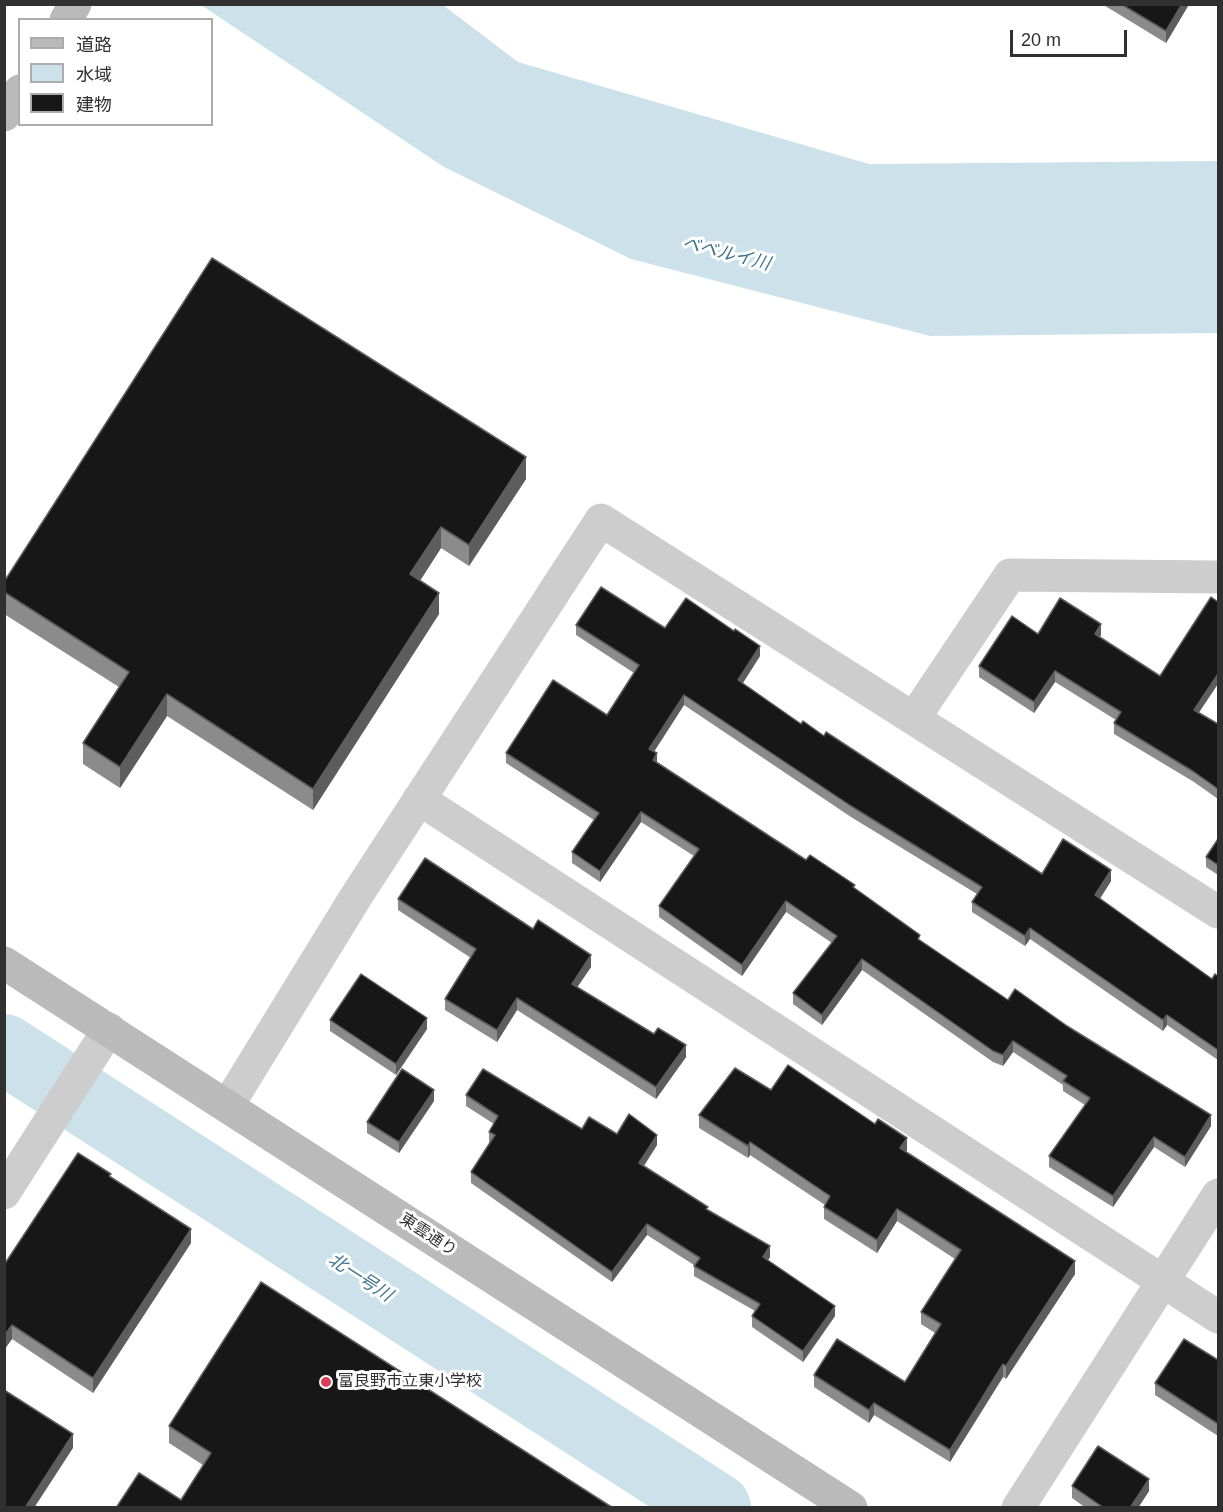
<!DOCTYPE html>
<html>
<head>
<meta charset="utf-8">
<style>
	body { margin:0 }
	#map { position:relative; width:1223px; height:1512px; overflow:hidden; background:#fff; font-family:Arial,"Noto Sans JP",sans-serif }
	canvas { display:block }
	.frame { position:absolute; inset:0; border:6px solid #303030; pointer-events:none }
	.legend { position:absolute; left:18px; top:18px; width:195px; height:108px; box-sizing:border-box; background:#fff; border:2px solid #acacac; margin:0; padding:8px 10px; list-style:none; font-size:18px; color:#303030 }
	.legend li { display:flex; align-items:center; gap:12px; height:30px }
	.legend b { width:30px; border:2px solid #acacac }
	.scale { position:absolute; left:1010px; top:30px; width:117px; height:27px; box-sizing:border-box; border:3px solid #303030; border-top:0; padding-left:8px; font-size:18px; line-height:21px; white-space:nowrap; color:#303030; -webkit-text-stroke:4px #fff; paint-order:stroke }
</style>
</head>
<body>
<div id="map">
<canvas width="1223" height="1512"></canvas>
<div class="frame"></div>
<ul class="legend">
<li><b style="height:8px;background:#bababa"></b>道路</li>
<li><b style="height:16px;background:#cce1ea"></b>水域</li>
<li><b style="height:16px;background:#171717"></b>建物</li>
</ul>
<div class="scale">20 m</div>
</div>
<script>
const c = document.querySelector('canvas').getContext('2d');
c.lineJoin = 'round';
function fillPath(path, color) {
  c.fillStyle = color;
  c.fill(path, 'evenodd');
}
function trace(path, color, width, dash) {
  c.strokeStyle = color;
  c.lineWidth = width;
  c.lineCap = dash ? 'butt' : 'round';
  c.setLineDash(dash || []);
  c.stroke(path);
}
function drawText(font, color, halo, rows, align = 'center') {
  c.font = font + ' Arial,"Noto Sans JP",sans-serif';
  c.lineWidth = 6;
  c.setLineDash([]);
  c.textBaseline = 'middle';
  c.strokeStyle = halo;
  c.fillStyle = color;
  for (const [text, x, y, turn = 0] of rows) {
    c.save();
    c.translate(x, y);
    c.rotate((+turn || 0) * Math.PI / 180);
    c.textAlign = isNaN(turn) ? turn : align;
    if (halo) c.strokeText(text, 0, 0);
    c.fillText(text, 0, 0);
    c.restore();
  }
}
const water = new Path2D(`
	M201 5H443L518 62 869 164 1218 161V333L930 336 631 259 444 167Z`);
const river = new Path2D(`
	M4 1049 716 1508`);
const street = new Path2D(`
	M914 718 1010 575 1218 577
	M419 799 1218 1317
	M228 1105 357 895 601 520 1218 912
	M4 1193 109 1029
	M1018 1508 1218 1195`);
const secondary = new Path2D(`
	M66 20 75 4
	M4 115 20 91
	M4 963 851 1508`);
const wall = new Path2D(`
	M1102 4H1188V6L1166 43Z
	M526 479 469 566 441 548 420 581 439 614 313 810 167 716 120 788 83 764V743L119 687 4 614V582Z
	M576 625 665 628 760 656 742 683 801 724 824 736 1042 874 1111 881 1100 899 1212 979 1218 976V1060L1167 1025 1163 1031 1030 939 1025 946 972 912V902L977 894 851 817 684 705 654 752 657 763 806 860 855 889 920 941 1008 1000 1067 1026 1211 1126 1185 1167 1154 1147 1113 1207 1049 1167V1156L1085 1105 1063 1091V1085L1013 1052 1003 1066 993 1062 862 970 822 1025 793 1004V993L832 943 786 912 742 976 659 917V906L694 856 641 822 600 882 572 863V852L594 820 506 763V753L607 715 634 673 576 635Z
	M1038 634 1101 635 1099 637 1199 713 1218 724V799L1194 782 1114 734V723L1116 720 1055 682 1034 713 979 677V666Z
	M1218 839V875L1206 867V857Z
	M398 899 591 967 577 987 686 1057 656 1099 517 1010 497 1042 445 1010V999L471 958 398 910Z
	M330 1020 427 1029 396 1075 330 1031Z
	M771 1090 907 1150 906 1152 1075 1274 1006 1379 1003 1377 950 1462 874 1415 869 1423 814 1387V1375L905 1382 935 1333 921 1324V1312L955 1259 897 1221 877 1253 824 1219V1207L825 1205 750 1155 748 1158 699 1128V1115Z
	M466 1095 582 1129 617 1134 657 1145 644 1166 708 1210 770 1257 768 1260 835 1316 803 1362 752 1327V1316L755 1311 694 1276V1265L647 1235 612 1282 471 1183V1172L490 1143 489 1142V1132L494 1124 466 1106Z
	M434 1101 399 1153 367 1133V1122Z
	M111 1177 191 1243 93 1393 12 1339 4 1350V1265Z
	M1218 1360V1436L1155 1395V1383Z
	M169 1426 613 1508 181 1500 203 1465 169 1443Z
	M1072 1486 1149 1491 1138 1508H1086L1072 1498Z`);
const shadedWall = new Path2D(`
	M1182 4H1188V6L1166 43V31Z
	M526 457V479L469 566V545Z
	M441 527V548L410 596V574Z
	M439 593V614L313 810V789Z
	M1101 624V635L1095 645V634Z
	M760 646V656L738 691V680Z
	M1055 671V682L1034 713V702Z
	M1218 674V684L1194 720V710Z
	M167 694V716L120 788V767Z
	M684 695V705L649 759V749Z
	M657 753V764L653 760Z
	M641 812V822L600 882V871Z
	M1111 870V881L1095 906V895Z
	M786 901V912L742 976V965Z
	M1030 928V939L1025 946V936Z
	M591 955V967L572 995V984Z
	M862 959V970L822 1025V1015Z
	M517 998V1010L497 1042V1030Z
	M1167 1015V1025L1163 1031V1020Z
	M427 1018V1029L396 1075V1064Z
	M1013 1041V1052L1003 1066V1055Z
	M686 1045V1057L656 1099V1087Z
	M434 1090V1101L399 1153V1142Z
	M1211 1115V1126L1185 1167V1157Z
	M657 1135V1145L639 1173V1163Z
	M1154 1137V1147L1113 1207V1196Z
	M907 1138V1150L900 1161V1148Z
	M750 1142V1155L748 1158V1146Z
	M897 1209V1221L877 1253V1240Z
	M647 1224V1235L612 1282V1272Z
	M191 1229V1243L93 1393V1378Z
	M770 1246V1257L763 1268V1257Z
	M1075 1261V1274L1006 1379V1366Z
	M835 1306V1316L803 1362V1351Z
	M12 1325V1339L4 1350V1336Z
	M1003 1364V1377L950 1462V1450Z
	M874 1403V1415L869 1423V1410Z
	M73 1434V1448L34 1508H25Z
	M1149 1479V1491L1138 1508H1130Z`);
const building = new Path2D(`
	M1121 4H1182L1166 31Z
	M212 258 526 457 469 545 441 527 410 574 439 593 313 789 167 694 120 767 83 743 129 672 4 592V582Z
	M601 587 665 628 686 598 734 631 735 629 760 646 738 680 801 724 803 721 824 736 826 732 1042 874 1063 839 1111 870 1095 895 1212 979 1215 974 1218 976V1050L1167 1015 1163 1020 1030 928 1025 936 972 902 982 887 851 806 684 695 649 749 657 753 653 760 806 860 810 855 855 885 853 887 920 935 918 939 1008 1000 1015 989 1067 1026 1211 1115 1185 1157 1154 1137 1113 1196 1049 1156 1090 1098 1063 1081 1067 1076 1013 1041 1003 1055 993 1051 862 959 822 1015 793 993 837 936 786 901 742 965 659 906 699 849 641 812 600 871 572 852 599 813 506 753 553 680 607 715 639 665 576 625Z
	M1211 597 1218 602V674L1194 710 1218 724V789L1194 772 1114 723 1121 712 1055 671 1034 702 979 666 1012 616 1038 634 1060 598 1101 624 1095 634 1160 676Z
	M1218 839V865L1206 857Z
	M425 858 533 929 538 920 591 955 572 984 654 1034 658 1028 686 1045 656 1087 517 998 497 1030 445 999 476 949 398 899Z
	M361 974 427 1018 396 1064 330 1020Z
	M788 1065 875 1124 878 1119 907 1138 900 1148 1075 1261 1006 1366 1003 1364 950 1450 874 1403 869 1410 814 1375 837 1339 905 1382 941 1324 921 1312 961 1250 897 1209 877 1240 824 1207 830 1196 750 1142 748 1146 699 1115 735 1068 771 1090Z
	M402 1069 434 1090 399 1142 367 1122Z
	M483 1069 582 1129 589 1117 617 1134 629 1114 657 1135 639 1163 708 1207 706 1209 770 1246 763 1257 835 1306 803 1351 752 1316 760 1304 694 1266 700 1258 647 1224 612 1272 471 1172 495 1135 489 1132 498 1116 466 1095Z
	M78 1153 111 1174 109 1176 191 1229 93 1378 12 1325 4 1336V1265Z
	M261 1282 613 1508H116L139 1473 181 1500 211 1453 169 1426Z
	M1184 1339 1218 1360V1424L1155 1383Z
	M4 1390 73 1434 25 1508H4Z
	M1098 1446 1149 1479 1130 1508H1104L1072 1486Z`);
const markers = [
	[326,1382,6,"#da3e55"]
];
const streetNames = [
	["東雲通り",428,1235,33]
];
const poiNames = [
	["富良野市立東小学校",338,1382]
];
const waterNames = [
	["ベベルイ川",726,254,14],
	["北一号川",360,1278,33]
];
fillPath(water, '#cce1ea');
trace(river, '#cce1ea', 70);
trace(street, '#cdcdcd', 33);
trace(secondary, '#bababa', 33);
fillPath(wall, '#8b8b8b');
fillPath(shadedWall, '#5d5d5d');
fillPath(building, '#171717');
trace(building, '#5d5d5d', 1.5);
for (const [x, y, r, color] of markers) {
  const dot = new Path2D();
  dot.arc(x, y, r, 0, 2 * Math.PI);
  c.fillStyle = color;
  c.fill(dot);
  trace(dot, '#fff', 2);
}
drawText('16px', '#303030', '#fff', streetNames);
drawText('16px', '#303030', '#fff', poiNames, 'left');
drawText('italic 18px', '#42758d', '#fff', waterNames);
</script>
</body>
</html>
